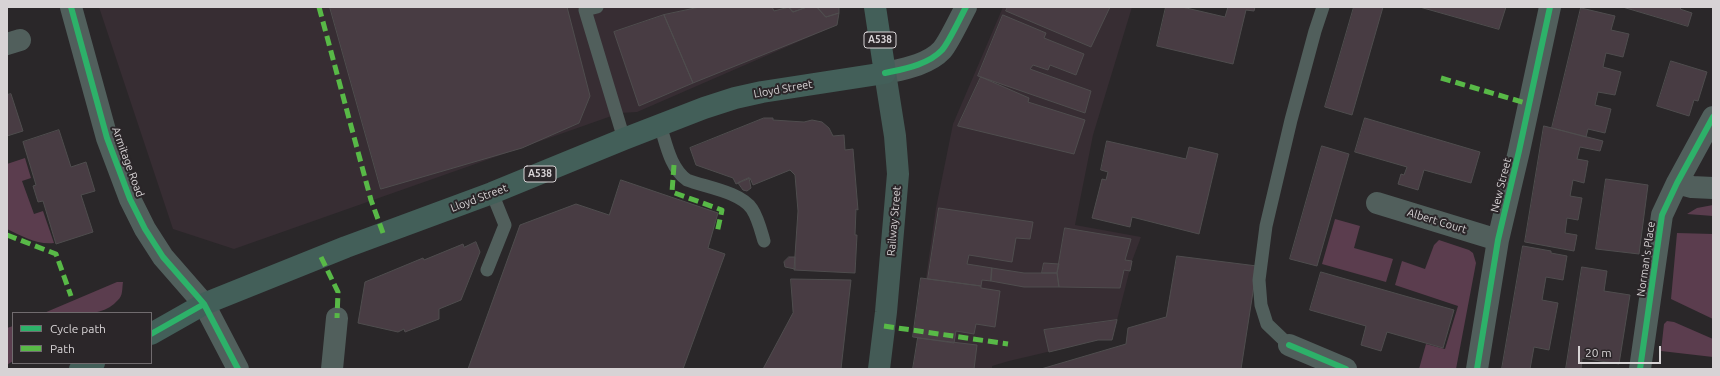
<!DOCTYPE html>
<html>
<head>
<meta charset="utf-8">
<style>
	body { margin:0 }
	#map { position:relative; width:1720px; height:376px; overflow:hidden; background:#2a2729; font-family:Ubuntu,sans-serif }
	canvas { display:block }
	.frame { position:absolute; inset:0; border:8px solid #d7d3d5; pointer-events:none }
	.legend { position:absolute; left:12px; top:312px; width:140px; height:52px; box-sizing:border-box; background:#2b2629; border:1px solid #706b6e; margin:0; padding:5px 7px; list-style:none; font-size:12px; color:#d7d3d5 }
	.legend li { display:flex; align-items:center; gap:8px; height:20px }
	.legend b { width:20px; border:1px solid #706b6e }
	.scale { position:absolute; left:1578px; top:346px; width:83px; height:18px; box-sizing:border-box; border:2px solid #d7d3d5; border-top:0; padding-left:5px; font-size:12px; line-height:14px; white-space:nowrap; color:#d7d3d5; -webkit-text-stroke:3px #2b2629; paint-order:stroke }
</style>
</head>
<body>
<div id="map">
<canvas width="1720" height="376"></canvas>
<div class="frame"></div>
<ul class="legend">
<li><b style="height:5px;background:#2db169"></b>Cycle path</li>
<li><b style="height:5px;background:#58b947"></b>Path</li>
</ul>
<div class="scale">20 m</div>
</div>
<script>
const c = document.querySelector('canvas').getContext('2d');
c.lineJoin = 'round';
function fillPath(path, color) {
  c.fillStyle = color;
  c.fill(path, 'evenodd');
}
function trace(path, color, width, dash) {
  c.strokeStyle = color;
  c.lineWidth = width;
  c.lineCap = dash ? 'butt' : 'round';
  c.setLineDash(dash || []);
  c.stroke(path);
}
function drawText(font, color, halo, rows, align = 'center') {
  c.font = font + ' Ubuntu,sans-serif';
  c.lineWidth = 4;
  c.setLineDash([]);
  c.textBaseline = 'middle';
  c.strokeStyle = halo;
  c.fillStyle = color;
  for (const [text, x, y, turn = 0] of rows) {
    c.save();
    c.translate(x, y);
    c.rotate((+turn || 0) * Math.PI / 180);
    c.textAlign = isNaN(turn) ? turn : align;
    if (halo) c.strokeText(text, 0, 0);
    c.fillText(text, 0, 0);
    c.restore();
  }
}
const built = new Path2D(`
	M99 7H839V13L837 25 637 112 620 113 234 249 173 229Z
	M1003 7H1132L1093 135 1075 225 1141 237 1132 261 1112 340H1098L1009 361 992 366V369H913L936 208 953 124Z`);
const green = new Path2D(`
	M25 158 31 178 22 181 34 214 43 211 54 243C37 245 22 236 7 229V164Z
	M1713 205V216L1687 214 1697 208Z
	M1335 219 1360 226 1354 248 1393 259 1386 282 1322 264Z
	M1677 233 1713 234V319L1671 299Z
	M1439 240 1469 250 1473 253 1476 263 1456 369H1419L1426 344 1445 349 1458 306 1395 285 1402 261 1425 269 1434 245Z
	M117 282H123C122 288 123 296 118 300 101 320 67 313 44 313Z
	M1667 321 1674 322 1713 339V357L1661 351 1664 324Z
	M13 326V361L7 365V328Z`);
const building = new Path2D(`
	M330 7H567L590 96 579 123 522 148 381 189Z
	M700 7H772L774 11 789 7 793 12 807 7H817L826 17 839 13 837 25 693 83 664 15Z
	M789 7H807L793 12Z
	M817 7H839V13L826 17Z
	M1008 7H1110L1091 47 1006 11Z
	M1166 7H1182L1225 17 1228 7H1255L1254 11 1246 10 1233 64 1157 46Z
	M1354 7H1383L1352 115 1325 107Z
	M1420 7H1506L1499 29Z
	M1623 7H1679L1681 8 1680 9 1692 13 1688 26Z
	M1581 8 1615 16 1611 30 1629 34 1623 57 1606 53 1603 67 1621 72 1615 95 1598 92 1595 105 1611 109 1605 133 1588 129 1586 137 1552 128Z
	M664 15 693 83 639 106 614 32Z
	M1003 15 1046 33 1044 38 1084 54 1076 75 1050 65 1048 70 1033 65 1030 69 1091 91 1085 113 978 76Z
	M1671 61 1707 72 1698 101 1694 100 1689 116 1657 106Z
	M981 77 1029 98 1028 102 1085 120 1074 154 958 126Z
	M11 94 23 131 7 136V95Z
	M764 118H773V120L804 122 812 120 822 122 829 128 833 136 844 135 845 150 853 149 858 210 856 209 855 235H857L855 273 794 270 798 211 795 175 790 170 753 185 750 178 736 184 733 178 696 165 690 148Z
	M1365 118 1480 152 1471 183 1424 170 1418 190 1398 184 1401 174 1404 175 1407 167 1355 152Z
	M1544 126 1603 141 1600 151 1580 147 1577 159 1588 161 1584 183 1573 180 1570 196 1582 198 1578 220 1567 218 1565 233 1577 235 1574 251 1525 242Z
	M59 130 71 167 86 162 95 191 81 195 93 232 56 244 43 201 38 202 33 186 36 185 23 142Z
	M1107 141 1186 159 1189 147 1218 154 1199 234 1132 217 1130 227 1092 218 1102 179 1106 180 1108 172 1101 170Z
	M1322 146 1349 154 1317 266 1290 259Z
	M749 178 751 188 747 191 743 190 738 183Z
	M1606 179 1648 185 1639 254 1596 249Z
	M621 180 718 213 708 248 725 254 683 369H468L520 225 576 204 609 215Z
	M939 208 1033 222 1030 239 1016 238 1012 262 969 255 967 264 992 268 991 281 982 280 981 286 928 279Z
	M1065 228 1131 239 1125 260 1132 261 1130 271 1124 270 1120 288 1059 287 1057 273Z
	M476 242 480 252 461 300 439 309V319L405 332 404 329 398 332 358 323 365 282 423 258 424 260 463 244 464 247Z
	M1523 246 1551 251V253L1567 256 1563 280 1546 277 1542 300 1558 303 1549 350 1534 347 1530 369H1502Z
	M1177 256 1257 266 1241 369H1041L1126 344 1128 328 1166 317Z
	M789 257H795V269L785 267 784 262Z
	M1044 263 1059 264 1057 273H1042Z
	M1582 267 1607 271 1604 291 1630 295 1619 364 1582 358 1581 369H1566Z
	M992 268 1024 273H1057L1059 287H1024L991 281Z
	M1321 272 1454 310 1443 348 1387 332 1381 351 1361 345 1366 326 1310 310Z
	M921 278 981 286V288L1000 291 995 327 976 324 974 334 956 331 954 343 913 337Z
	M791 279 851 280 841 369H763L793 313Z
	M1117 320 1112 340H1098L1049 352 1044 330Z
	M918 338 977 345 974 369H913Z`);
const service = new Path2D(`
	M597 7 585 10 624 139
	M660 125C666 143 670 168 687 180 705 187 741 192 752 209 758 218 761 231 764 241
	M487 270 505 225 492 193
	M1289 345 1267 324 1261 305 1259 280 1266 226 1291 120 1315 31 1323 7`);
const minor = new Path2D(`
	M71 7 107 138 130 199 145 229 163 257 204 304 238 369
	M7 44 20 40
	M1677 183 1692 187 1713 188
	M1377 203 1498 240
	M1289 345 1346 369
	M332 369 337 318
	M1477 369 1498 240 1519 151 1550 7
	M1640 369 1662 215 1677 183 1713 117`);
const tertiary = new Path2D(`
	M885 73C903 69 928 65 942 50 949 42 960 18 966 7`);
const secondary = new Path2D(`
	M879 369 886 312 898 174 895 136 885 73`);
const primary = new Path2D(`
	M151 334 204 304 346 247 492 193 624 139 704 108 735 98 762 92 885 73 875 7
	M80 369 94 363`);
const quiet = new Path2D(`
	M319 7 371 200 383 233
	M1441 78 1529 104
	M674 165 672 192 722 210 717 233
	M7 235 56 254 71 296
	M321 257 338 292 337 318
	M884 326 1008 344`);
const cycleway = new Path2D(`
	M71 7 107 138 130 199 145 229 163 257 204 304 238 369
	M885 73C903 69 928 65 942 50 949 42 960 18 966 7
	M151 334 204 304
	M1289 345 1346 369
	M1477 369 1498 240 1519 151 1550 7
	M1640 369 1662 215 1677 183 1713 117`);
const shields = [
	[880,40,32],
	[540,174,32]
];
const shieldNames = [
	["A538",880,40],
	["A538",540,174]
];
const streetNames = [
	["Lloyd Street",783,89,-10],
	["Armitage Road",128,162,70],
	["New Street",1501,185,-76],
	["Lloyd Street",479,198,-21],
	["Railway Street",894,221,-85],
	["Albert Court",1437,221,17],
	["Norman's Place",1646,259,-82]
];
fillPath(built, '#372d33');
fillPath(green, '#5b3d4e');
fillPath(building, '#483c43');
trace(building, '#4f4d4e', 1);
trace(service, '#515f5c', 13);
trace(minor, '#515f5c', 22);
trace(tertiary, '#515f5c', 22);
trace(secondary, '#445b56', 22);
trace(primary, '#435f59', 22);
trace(quiet, '#58b947', 5, [10, 5]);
trace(cycleway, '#2db169', 6);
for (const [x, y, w] of shields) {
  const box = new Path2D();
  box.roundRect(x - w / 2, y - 8, w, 16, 3);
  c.fillStyle = '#2b2629';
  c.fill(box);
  trace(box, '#d7d3d5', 1);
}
drawText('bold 10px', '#d7d3d5', null, shieldNames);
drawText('11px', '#d7d3d5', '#2b2629', streetNames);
</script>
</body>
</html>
